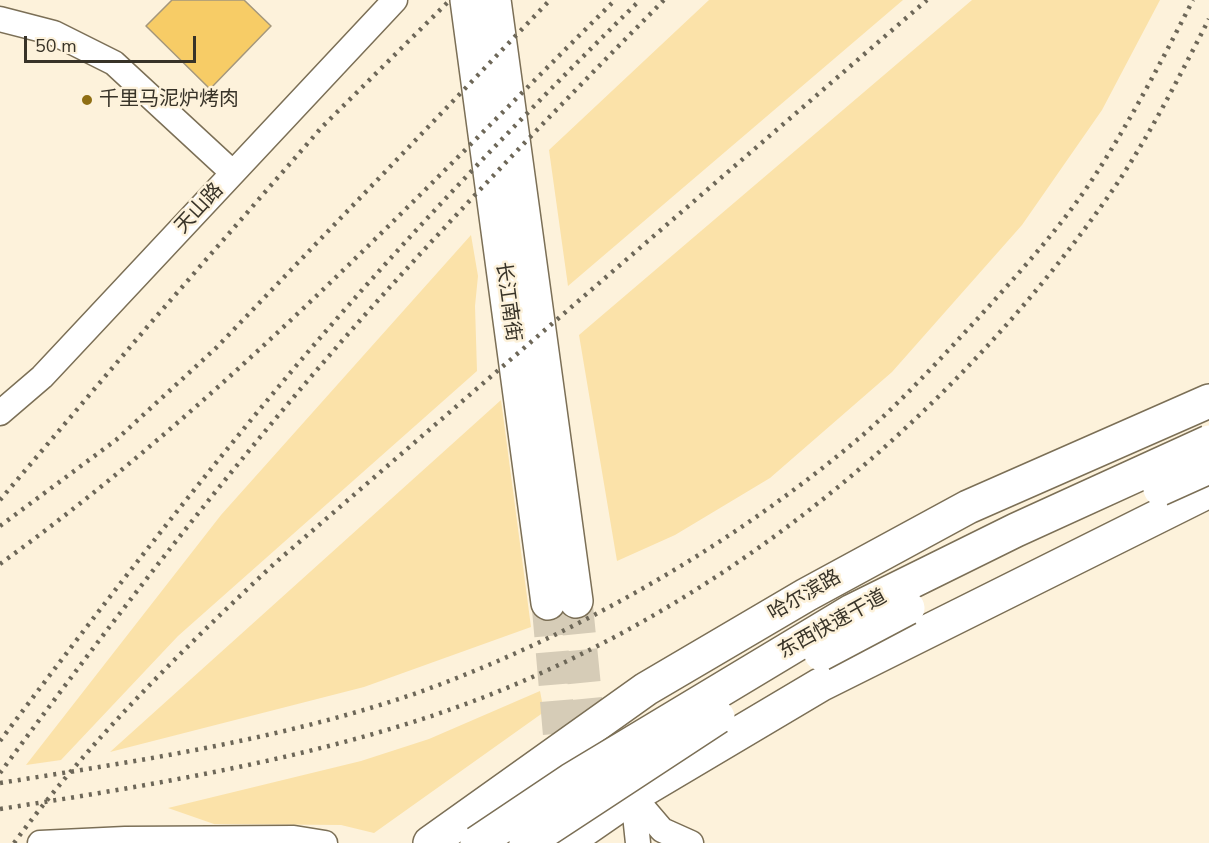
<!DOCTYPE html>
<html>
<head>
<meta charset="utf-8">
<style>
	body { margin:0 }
	#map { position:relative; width:1209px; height:843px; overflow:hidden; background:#fdf2db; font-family:"Nunito Sans",sans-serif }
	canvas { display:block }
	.scale { position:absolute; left:24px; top:36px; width:172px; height:27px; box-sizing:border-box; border:3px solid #383328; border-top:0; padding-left:8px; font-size:18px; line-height:21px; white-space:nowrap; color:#383328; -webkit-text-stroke:4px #fdf2db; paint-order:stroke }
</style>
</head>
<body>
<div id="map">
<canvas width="1209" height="843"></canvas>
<div class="scale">50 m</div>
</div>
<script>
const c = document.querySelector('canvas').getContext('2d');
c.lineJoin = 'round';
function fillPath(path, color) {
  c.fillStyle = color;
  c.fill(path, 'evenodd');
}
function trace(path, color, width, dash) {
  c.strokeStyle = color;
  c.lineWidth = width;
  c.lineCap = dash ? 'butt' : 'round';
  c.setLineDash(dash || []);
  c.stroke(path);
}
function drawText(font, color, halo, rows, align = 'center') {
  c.font = font + ' "Nunito Sans","Noto Sans SC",sans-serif';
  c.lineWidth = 5;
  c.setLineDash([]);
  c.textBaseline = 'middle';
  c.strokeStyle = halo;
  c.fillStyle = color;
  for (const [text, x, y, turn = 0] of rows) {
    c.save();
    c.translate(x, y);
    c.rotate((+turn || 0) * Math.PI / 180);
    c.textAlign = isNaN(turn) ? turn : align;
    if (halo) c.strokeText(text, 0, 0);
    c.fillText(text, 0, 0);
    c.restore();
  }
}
const green = new Path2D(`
	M709 0H903L568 286 549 150Z
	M972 0H1160L1102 110 1022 225 892 372 770 478 675 535 617 561 579 335Z
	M471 235 478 276 475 306 477 371 178 636 61 760 26 765 221 515Z
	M501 400 531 627 364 687 110 752Z
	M540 691 544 712 374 833 341 825 214 824 168 808 361 761 429 739Z`);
const building = new Path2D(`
	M172 0H244L271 26 210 89 146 26Z`);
const secondaryTunnel = new Path2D(`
	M576 601 600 843
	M548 603 563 775`);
const minor = new Path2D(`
	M0 19 54 33 114 63 233 173
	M0 413 42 377 395 0
	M633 796 662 830 691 843
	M633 796 638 843
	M40 843 125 839 294 838 325 843`);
const secondary = new Path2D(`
	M467 0 548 603
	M494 0 576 601
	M430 843 646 689 806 595 968 507 1209 401
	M565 843 633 796 820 685 1209 491`);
const rail = new Path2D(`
	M0 500 148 326 322 127 450 0
	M0 526 116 440 216 348 550 0
	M0 564C227 400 417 196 615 0
	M0 741C91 620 183 501 280 385 393 250 515 123 640 0
	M0 773C120 610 245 448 381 297 472 196 568 97 664 0
	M0 783C138 761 278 740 411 695 571 639 735 544 864 434 905 398 943 356 980 316 1020 272 1061 227 1094 177 1131 120 1162 60 1193 0
	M0 809C140 787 281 764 416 721 695 633 946 429 1112 191 1149 137 1179 77 1209 19
	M14 843C90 740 181 651 275 563L927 0`);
const trunkBridge = new Path2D(`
	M1160 489 1209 467
	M821 654 908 608
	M477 843 571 780 852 611 1016 530 1209 442
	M526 843 718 717`);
const markers = [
	[87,100,6,"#8f6e13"]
];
const poiNames = [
	["千里马泥炉烤肉",99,100]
];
const streetNames = [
	["天山路",200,209,-47],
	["长江南街",507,302,82],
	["哈尔滨路",805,596,-30],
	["东西快速干道",833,625,-29]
];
fillPath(green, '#fbe2a9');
fillPath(building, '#f7cc66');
trace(building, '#a4977c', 1.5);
trace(secondaryTunnel, '#d6ccb7', 33, [33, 16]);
trace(minor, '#7b6f56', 27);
trace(secondary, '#7b6f56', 36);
trace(minor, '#fff', 24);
trace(secondary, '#fff', 33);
trace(rail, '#6d6758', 4.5, [3, 6]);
trace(trunkBridge, '#7b6f56', 36, []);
trace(trunkBridge, '#fff', 33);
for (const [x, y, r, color] of markers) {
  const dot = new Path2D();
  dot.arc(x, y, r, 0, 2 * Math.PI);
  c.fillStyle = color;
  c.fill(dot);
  trace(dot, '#fdf2db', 2);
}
drawText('20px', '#383328', '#fdf2db', poiNames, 'left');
drawText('20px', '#383328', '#fdf2db', streetNames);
</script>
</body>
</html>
